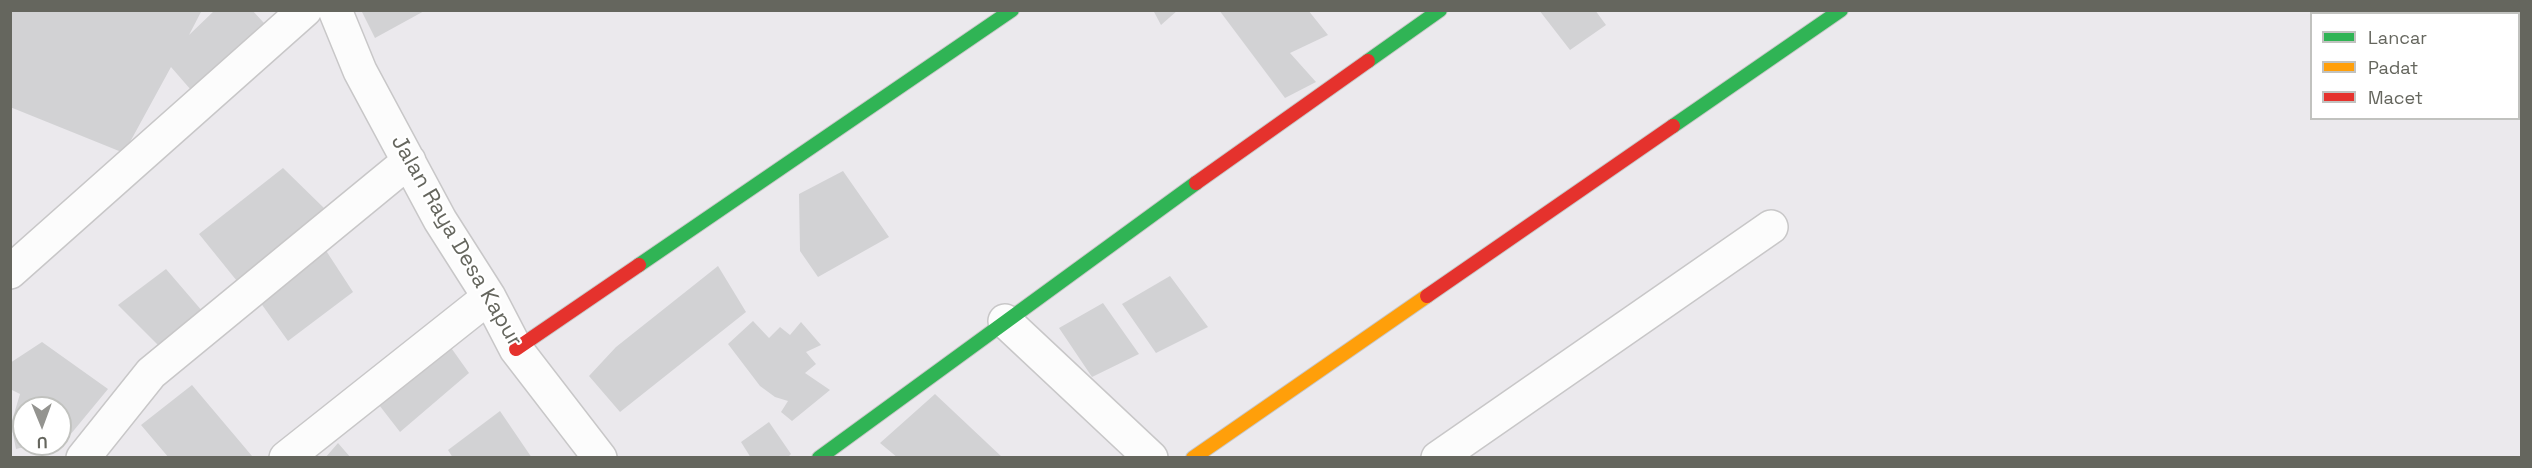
<!DOCTYPE html>
<html>
<head>
<meta charset="utf-8">
<style>
	body { margin:0 }
	#map { position:relative; width:2532px; height:468px; overflow:hidden; background:#ebe9ed; font-family:"Space Grotesk",sans-serif }
	canvas { display:block }
	.frame { position:absolute; inset:0; border:12px solid #65665e; pointer-events:none }
	.legend { position:absolute; left:2310px; top:12px; width:210px; height:108px; box-sizing:border-box; background:#fff; border:2px solid #c1c2bf; margin:0; padding:8px 10px; list-style:none; font-size:18px; color:#65665e }
	.legend li { display:flex; align-items:center; gap:12px; height:30px }
	.legend b { width:30px; border:2px solid #c1c2bf }
	.north { position:absolute; left:12px; top:396px; width:60px; height:60px; box-sizing:border-box; background:#fff; border:2px solid #c1c2bf; border-radius:50%; rotate:179deg; font-size:16px; font-weight:700; line-height:24px; text-align:center; color:#65665e }
	.north::after { content:''; display:block; margin:auto; width:21px; height:27px; background:#949490; clip-path:polygon(50% 0,100% 100%,50% 72%,0 100%) }
</style>
</head>
<body>
<div id="map">
<canvas width="2532" height="468"></canvas>
<div class="frame"></div>
<ul class="legend">
<li><b style="height:8px;background:#30b455"></b>Lancar</li>
<li><b style="height:8px;background:#ff9f0a"></b>Padat</li>
<li><b style="height:8px;background:#e5322d"></b>Macet</li>
</ul>
<div class="north">U</div>
</div>
<script>
const c = document.querySelector('canvas').getContext('2d');
c.lineJoin = 'round';
function fillPath(path, color) {
  c.fillStyle = color;
  c.fill(path, 'evenodd');
}
function trace(path, color, width, dash) {
  c.strokeStyle = color;
  c.lineWidth = width;
  c.lineCap = dash ? 'butt' : 'round';
  c.setLineDash(dash || []);
  c.stroke(path);
}
function drawText(font, color, halo, rows, align = 'center') {
  c.font = font + ' "Space Grotesk",sans-serif';
  c.lineWidth = 4.5;
  c.setLineDash([]);
  c.textBaseline = 'middle';
  c.strokeStyle = halo;
  c.fillStyle = color;
  for (const [text, x, y, turn = 0] of rows) {
    c.save();
    c.translate(x, y);
    c.rotate((+turn || 0) * Math.PI / 180);
    c.textAlign = isNaN(turn) ? turn : align;
    if (halo) c.strokeText(text, 0, 0);
    c.fillText(text, 0, 0);
    c.restore();
  }
}
const building = new Path2D(`
	M10 10H202L189 35 215 10H252L264 23 191 90 171 67 124 153 10 107Z
	M361 10H426L375 38Z
	M1153 10H1178L1161 25Z
	M1219 10H1308L1328 35 1290 53 1316 82 1285 98Z
	M1539 10H1595L1606 25 1570 50Z
	M283 168 325 209 241 286 199 234Z
	M843 171 889 237 818 277 800 251 799 194Z
	M323 246 353 292 288 341 255 295Z
	M718 266 746 312 620 412 589 376 616 347Z
	M166 269 203 312 158 345 118 305Z
	M1170 276 1208 327 1156 353 1122 304Z
	M1103 303 1139 354 1092 377 1059 328Z
	M753 321 769 338 780 327 790 335 801 322 821 345 806 352 816 364 805 373 830 390 792 421 781 412 788 401 775 397 760 386 728 344Z
	M442 335 469 373 400 432 369 392Z
	M42 342 108 389 70 435 60 438V408H24V444L32 445 16 449 11 424 20 394 10 389V363Z
	M192 385 252 456 169 458 141 425Z
	M935 394 1003 458H898L880 443Z
	M500 411 532 458H453L448 450Z
	M769 422 791 454 787 458H751L741 442Z
	M338 443 351 458H325Z`);
const street = new Path2D(`
	M335 10 360 71 440 220 489 297 516 349 600 458
	M10 272 305 10
	M1005 321 1151 458
	M83 458 151 373 409 161
	M286 458 489 297
	M1438 458 1771 227`);
const fast = new Path2D(`
	M1368 61 1440 10
	M1673 126 1841 10
	M639 265 1012 10
	M819 458 1196 183`);
const slow = new Path2D(`
	M1193 458 1427 296`);
const jam = new Path2D(`
	M1196 183 1368 61
	M1427 296 1673 126
	M516 349 639 265`);
const streetNames = [
	["Jalan Raya Desa Kapur",456,241,60]
];
fillPath(building, '#d2d2d4');
trace(street, '#c8c7c8', 36);
trace(fast, '#c7c7c6', 16);
trace(slow, '#c7c7c6', 16);
trace(jam, '#c7c7c6', 16);
trace(street, '#fcfcfc', 33);
trace(fast, '#30b455', 14);
trace(slow, '#ff9f0a', 14);
trace(jam, '#e5322d', 14);
drawText('22px', '#65665e', '#fff', streetNames);
</script>
</body>
</html>
